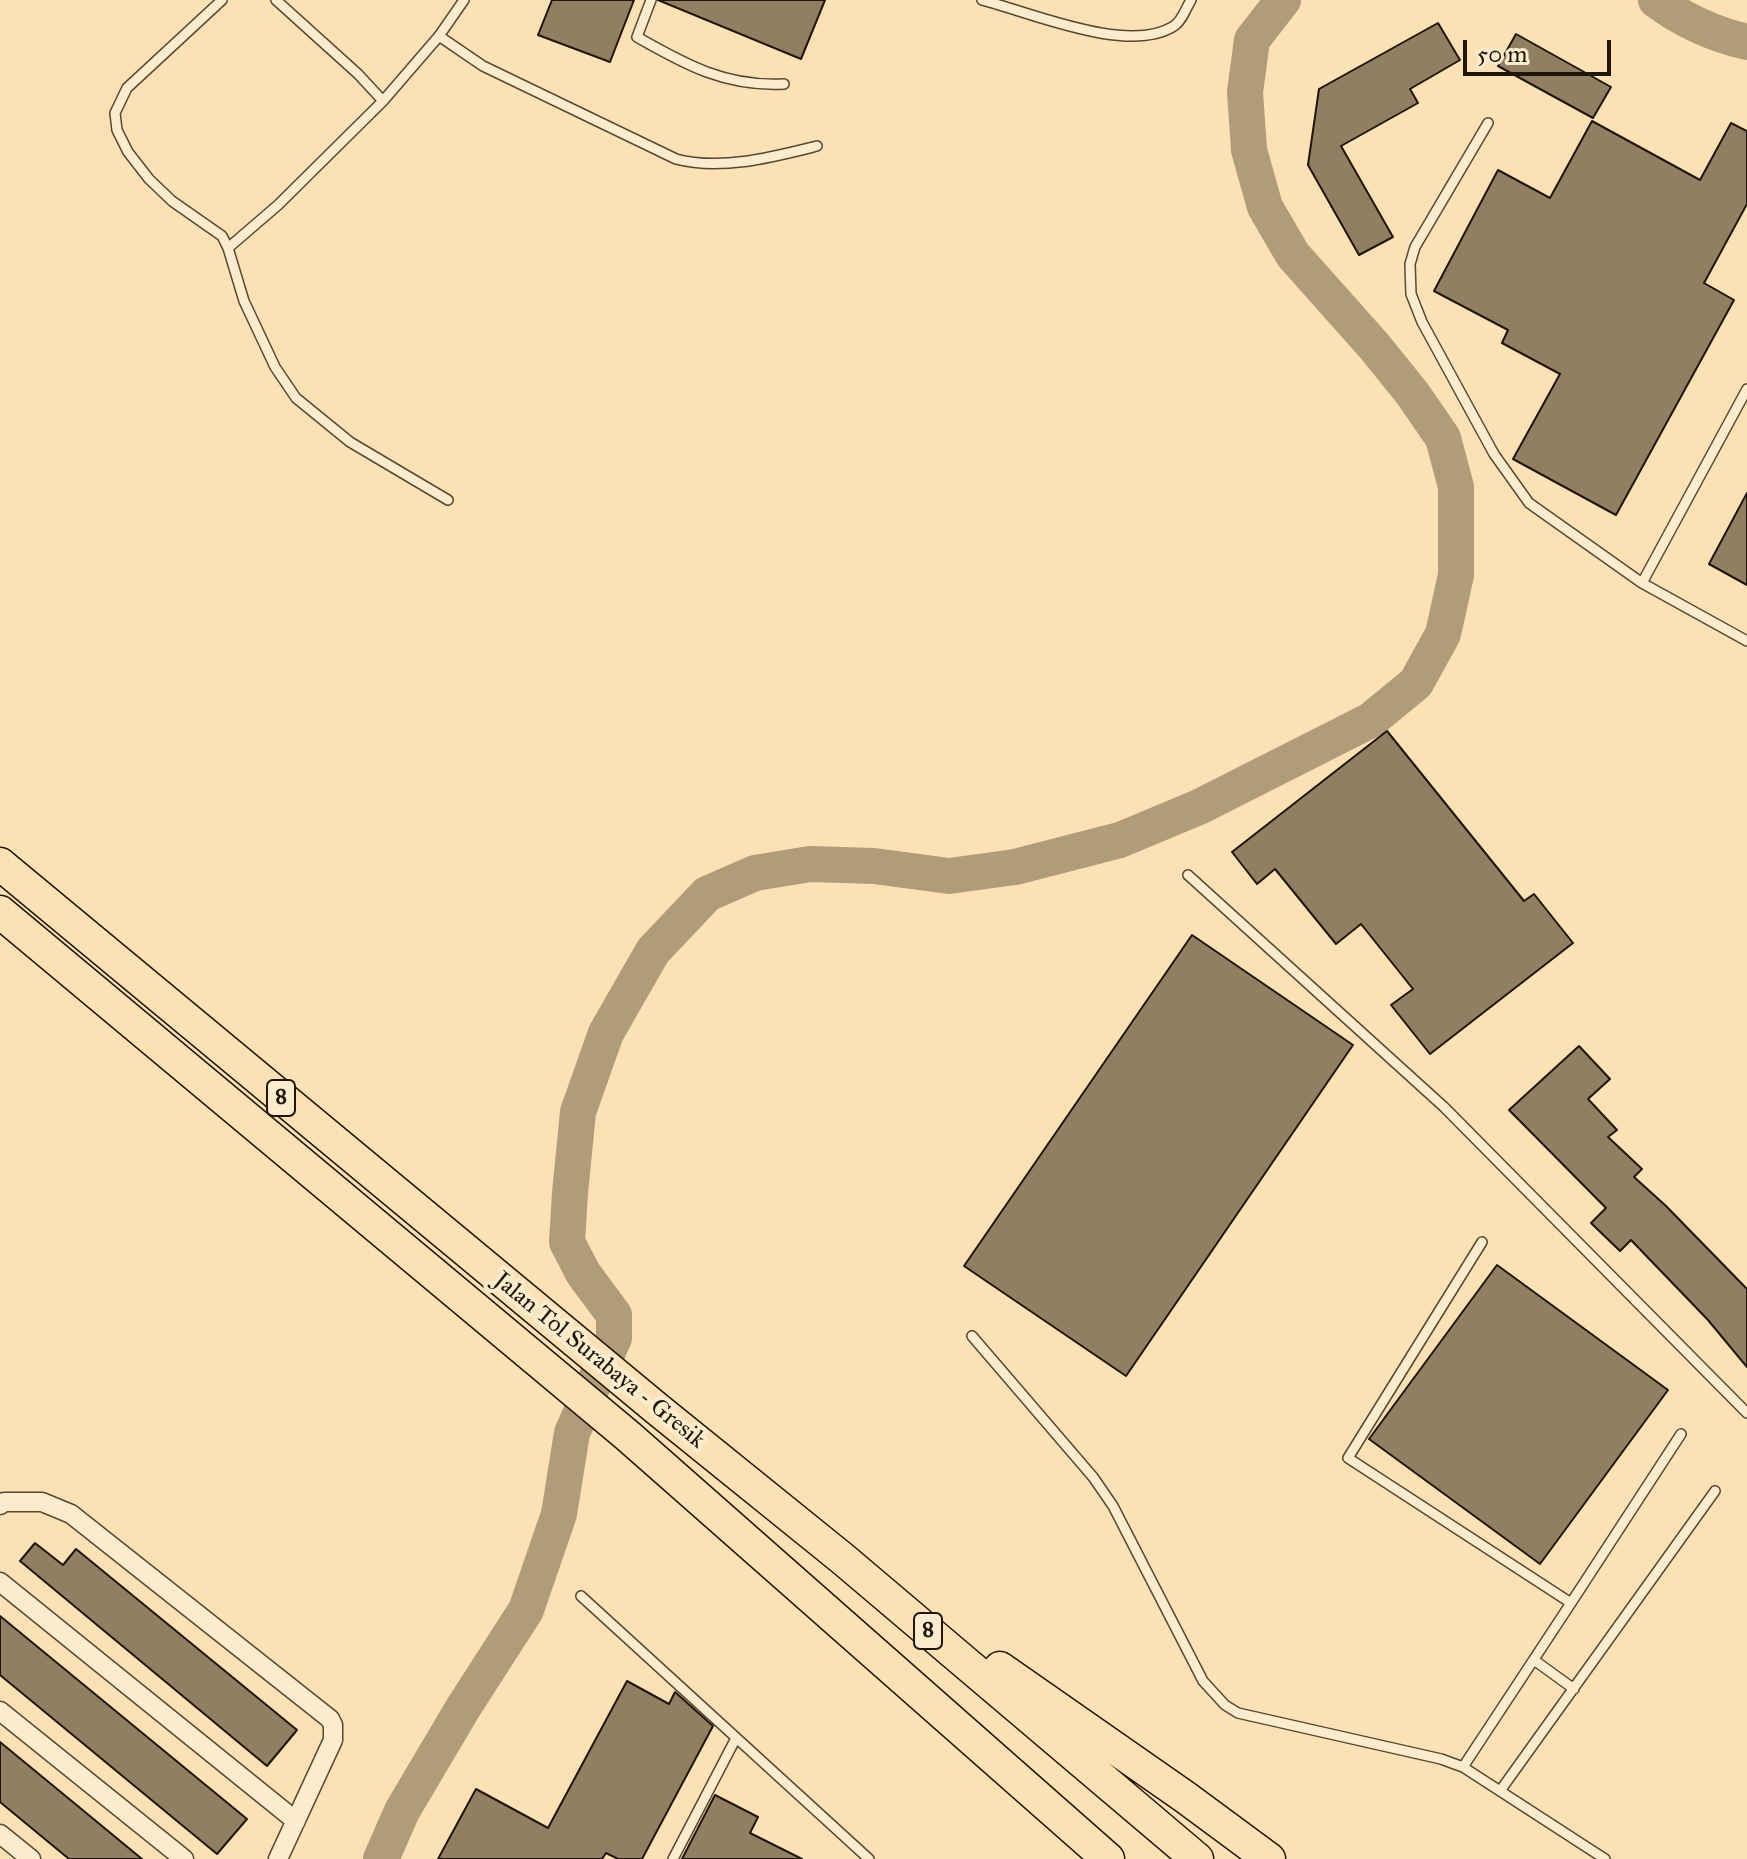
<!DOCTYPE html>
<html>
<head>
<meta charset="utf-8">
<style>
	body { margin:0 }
	#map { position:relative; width:1747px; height:1859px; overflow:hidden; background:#fbe1b3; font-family:"IM FELL Great Primer",serif }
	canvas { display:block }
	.scale { position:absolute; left:1463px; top:40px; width:148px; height:36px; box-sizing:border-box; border:4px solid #1f1508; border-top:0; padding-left:10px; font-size:24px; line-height:28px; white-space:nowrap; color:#1f1508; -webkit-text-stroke:6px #fcecce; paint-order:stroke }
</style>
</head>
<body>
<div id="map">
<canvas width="1747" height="1859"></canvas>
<div class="scale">50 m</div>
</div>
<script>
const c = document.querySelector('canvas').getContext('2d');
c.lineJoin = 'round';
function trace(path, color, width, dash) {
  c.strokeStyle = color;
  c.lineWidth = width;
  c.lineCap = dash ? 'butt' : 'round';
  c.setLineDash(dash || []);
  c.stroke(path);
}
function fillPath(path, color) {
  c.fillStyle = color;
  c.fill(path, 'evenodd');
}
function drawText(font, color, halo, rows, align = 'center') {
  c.font = font + ' "IM FELL Great Primer",serif';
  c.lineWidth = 8;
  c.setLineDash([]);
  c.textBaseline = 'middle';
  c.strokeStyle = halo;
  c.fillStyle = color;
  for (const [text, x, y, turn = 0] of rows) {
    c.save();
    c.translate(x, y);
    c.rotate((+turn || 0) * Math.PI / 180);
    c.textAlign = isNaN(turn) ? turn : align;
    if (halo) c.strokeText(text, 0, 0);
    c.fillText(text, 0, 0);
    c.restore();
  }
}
const river = new Path2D(`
	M1656 0C1684 21 1713 34 1747 42
	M381 1859 402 1811 463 1708 526 1610 559 1514 572 1433 614 1338V1315L583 1273 567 1242 570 1193 578 1112 606 1033 653 951 707 894 755 873 810 864 874 866 949 876 1015 867 1120 840 1199 807 1371 720 1416 683 1443 634 1456 575V487L1443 438 1412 393 1374 346 1293 255 1265 207 1249 150 1245 92 1252 40 1283 0`);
const building = new Path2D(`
	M552 0H634L610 62 538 35Z
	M658 0H825L801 59Z
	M1438 23 1460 60 1410 89 1418 103 1341 146 1393 237 1359 255 1308 165 1319 89Z
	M1516 34 1611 87 1593 118 1498 66Z
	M1592 121 1700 180 1731 123 1747 131V204L1704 283 1734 300 1616 515 1513 459 1560 374 1502 343 1508 330 1434 291 1498 170 1550 198Z
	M1747 493V585L1709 564Z
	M1387 731 1524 901 1534 894 1573 943 1430 1054 1391 1005 1413 989 1361 924 1336 944 1275 869 1257 884 1232 852Z
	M1192 935 1353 1045 1126 1376 964 1266Z
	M1579 1046 1610 1079 1588 1099 1617 1130 1608 1137 1642 1169 1634 1177 1666 1206 1747 1289V1367L1708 1320 1631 1240 1620 1251 1591 1223 1606 1208 1509 1110Z
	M1497 1265 1668 1390 1540 1564 1369 1439Z
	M35 1543 63 1565 76 1549 297 1730 267 1766 20 1561Z
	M0 1616 247 1819 217 1854 0 1675Z
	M627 1681 669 1704 675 1692 713 1726 642 1859H618L606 1853 602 1859H438L476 1789 548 1828Z
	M0 1742 102 1826 142 1859H69L0 1802Z
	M715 1795 758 1817 750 1833 802 1859H682Z`);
const service = new Path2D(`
	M222 0 127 88 115 113 117 130 128 152 149 179 172 201 222 236 228 248 244 301 275 367 296 398 350 442 448 500
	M276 0 358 74 383 101 439 36 464 0
	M651 0 637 37C686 65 726 87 784 84
	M982 0C1032 13 1129 55 1174 26 1182 21 1186 8 1191 0
	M439 36 483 66 676 159C721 171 773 157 817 146
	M1488 123 1415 247 1410 264 1411 294 1422 322 1494 454 1529 503 1642 583 1747 641
	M228 248 278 205 383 101
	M1642 583 1747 389
	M1188 875 1444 1107 1747 1413
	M972 1336 1093 1477 1113 1506 1203 1681 1225 1705 1238 1713 1441 1759 1463 1767 1605 1859
	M581 1596 869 1859
	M1571 1603 1681 1434
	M1534 1660 1574 1689
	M1463 1767 1571 1603 1348 1458 1482 1242
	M1500 1791 1715 1491
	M673 1859 736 1738`);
const minor = new Path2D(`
	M0 1505 4 1502H42L71 1514 330 1719 333 1725V1740L278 1859
	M0 1582 296 1821
	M0 1711 184 1859
	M0 1834 31 1859`);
const motorway = new Path2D(`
	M0 864 656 1408 843 1559 1197 1859
	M0 912 628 1436 1108 1859
	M1000 1668 1185 1797 1269 1859`);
const shields = [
	[281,1098,28],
	[928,1631,28]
];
const shieldNames = [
	["8",281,1098],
	["8",928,1631]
];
const streetNames = [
	["Jalan Tol Surabaya - Gresik",599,1361,39]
];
trace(river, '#b09c79', 36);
fillPath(building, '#917f61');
trace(building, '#1f1508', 2);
trace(service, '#564833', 12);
trace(minor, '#564833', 21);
trace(motorway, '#1f1508', 35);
trace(service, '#fcecce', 9);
trace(minor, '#fcecce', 18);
trace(motorway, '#fbe1b3', 32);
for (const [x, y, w] of shields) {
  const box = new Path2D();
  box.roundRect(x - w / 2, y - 18, w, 36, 6);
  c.fillStyle = '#fcecce';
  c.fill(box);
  trace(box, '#1f1508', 2);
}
drawText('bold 22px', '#1f1508', null, shieldNames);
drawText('24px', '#1f1508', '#fcecce', streetNames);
</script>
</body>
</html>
